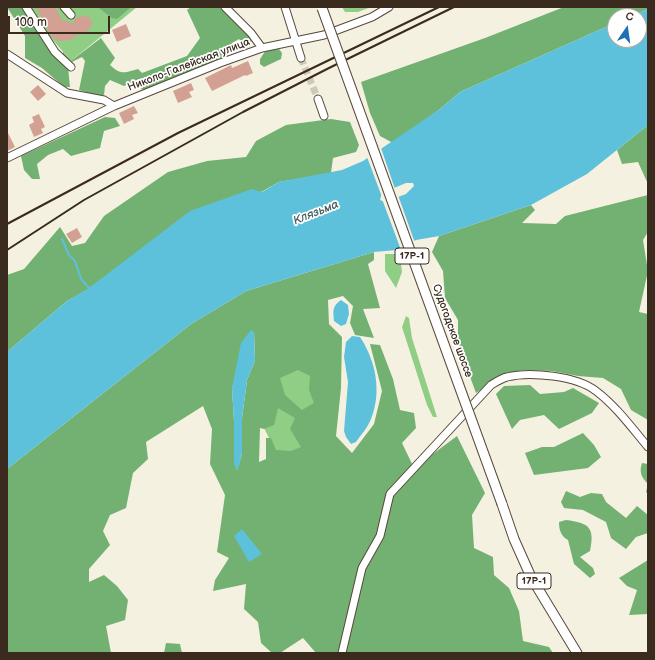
<!DOCTYPE html>
<html>
<head>
<meta charset="utf-8">
<style>
	body { margin:0 }
	#map { position:relative; width:655px; height:660px; overflow:hidden; background:#f5f1e0; font-family:"Balsamiq Sans",sans-serif }
	canvas { display:block }
	.frame { position:absolute; inset:0; border:8px solid #3b2a1e; pointer-events:none }
	.north { position:absolute; left:607px; top:8px; width:40px; height:40px; box-sizing:border-box; background:#fff; border:1px solid #b1aaa5; border-radius:50%; rotate:13deg; font-size:11px; font-weight:700; line-height:16px; text-align:center; color:#3b2a1e }
	.north::after { content:''; display:block; margin:auto; width:14px; height:18px; background:#1f6fb2; clip-path:polygon(50% 0,100% 100%,50% 72%,0 100%) }
	.scale { position:absolute; left:8px; top:16px; width:102px; height:18px; box-sizing:border-box; border:2px solid #3b2a1e; border-top:0; padding-left:5px; font-size:12px; line-height:14px; white-space:nowrap; color:#3b2a1e; -webkit-text-stroke:3px #fff; paint-order:stroke }
</style>
</head>
<body>
<div id="map">
<canvas width="655" height="660"></canvas>
<div class="frame"></div>
<div class="north">С</div>
<div class="scale">100 m</div>
</div>
<script>
const c = document.querySelector('canvas').getContext('2d');
c.lineJoin = 'round';
function fillPath(path, color) {
  c.fillStyle = color;
  c.fill(path, 'evenodd');
}
function trace(path, color, width, dash) {
  c.strokeStyle = color;
  c.lineWidth = width;
  c.lineCap = dash ? 'butt' : 'round';
  c.setLineDash(dash || []);
  c.stroke(path);
}
function drawText(font, color, halo, rows, align = 'center') {
  c.font = font + ' "Balsamiq Sans",sans-serif';
  c.lineWidth = 3.5;
  c.setLineDash([]);
  c.textBaseline = 'middle';
  c.strokeStyle = halo;
  c.fillStyle = color;
  for (const [text, x, y, turn = 0] of rows) {
    c.save();
    c.translate(x, y);
    c.rotate((+turn || 0) * Math.PI / 180);
    c.textAlign = isNaN(turn) ? turn : align;
    if (halo) c.strokeText(text, 0, 0);
    c.fillText(text, 0, 0);
    c.restore();
  }
}
const green = new Path2D(`
	M31 7H137L71 61 46 32Z
	M342 7H371L358 12H345Z
	M385 254H395L400 257 402 272 396 288 385 271Z
	M406 316 409 318 412 338 437 417H433L427 405 402 327Z
	M310 363 333 436 280 460 262 424 279 374Z`);
const forest = new Path2D(`
	M7 7H25L68 67 70 87H64L42 68 25 58V36Z
	M87 7H131L117 19 112 18 99 8Z
	M191 7H220L253 40 245 46 239 39 232 43V51L216 61 143 91 139 85V79L124 86 110 80 105 86 104 95H95L79 90 85 61 82 57 70 63 63 55V52L71 61 101 38 115 58 110 65C121 75 124 73 138 69L142 73 187 56 200 38 187 10Z
	M564 7H648V9L632 16H615V23L460 92 440 109 393 143 380 136 370 113 361 82 485 38Z
	M279 49 282 53 281 59 264 67 260 64V59L266 50Z
	M105 117 115 118 120 126 104 131 100 148 71 156 63 149 48 155 37 164 40 179H32L24 170 21 156Z
	M331 119 350 122 359 145 356 152 333 158 331 173 279 182 67 301 7 352V275L24 269 60 227 72 246 85 243 104 216 168 172 207 161 246 157 256 141 286 125Z
	M648 125V184L638 162 622 164 617 150Z
	M648 195V232L643 240 648 271 639 312 648 314V420L631 410 621 389 603 378 578 376 552 371 524 370 506 373 476 393 458 344V320L445 298 443 271 432 252 439 236 531 205 535 210 522 223 556 224 565 216Z
	M374 252V260L368 264 380 308 363 309 374 338 355 335 350 323 353 306 343 296 328 300 329 324 342 337 341 388 336 436 352 453 374 424 382 391 370 344 380 345 393 379 400 410 414 413 416 428 402 443 414 468 457 436 485 493 472 515 474 548 493 557 494 575 509 588 519 611 523 641 549 647 553 653H316L303 638 280 653H272L261 643 258 622 244 609 246 584 213 591 215 580 229 558 217 552 225 495 210 464 212 429 203 406 146 442 148 459 133 473 126 508 110 515 103 531 110 545 89 569V582L104 575 117 586 128 600 125 620 106 626 111 653H7V469L191 324 246 291ZM254 332 255 361 247 380 242 418V454L237 470 232 388ZM298 370 310 376 309 390 314 403 302 410 285 395 280 378ZM278 408 295 418 290 429 301 447 291 451 276 450 271 438H266V459L259 462 260 428 264 429 274 425Z
	M530 385 540 394 564 392 573 388 599 403 592 413 559 429 544 415 520 420 512 429 496 394 504 386Z
	M583 433 594 445 601 457 588 468 534 475 525 453 542 447H554Z
	M642 463 648 464V494L646 492 648 484C641 477 639 472 642 463Z
	M566 491 580 497 591 493 602 494 606 502 626 518 637 506 648 515V533L636 537 626 549 611 538 606 522 583 510 564 508 561 502Z
	M566 520C589 523 595 527 590 551L580 557 593 568 595 574 590 578 574 564 568 540C561 536 559 530 559 522Z
	M648 560V614L629 615 637 590 627 586 619 578Z
	M166 643 180 644 182 653H164Z`);
const water = new Path2D(`
	M648 9V125L587 174 531 205 439 236 416 240 397 250 374 252 246 291 191 324 7 469V352L67 301 89 288 190 211 252 189 262 192 279 182 342 170 363 161 440 109 460 92 615 23V40H639V16H632ZM406 183H413L414 186 406 194 385 202 380 200 382 193Z
	M341 300 348 305 349 314 346 324 341 326 334 321C333 311 332 306 341 300Z
	M251 330 254 332 255 361 247 380 242 418V454L237 471 234 464V421L232 388 241 343Z
	M352 336 360 337C376 361 382 392 371 419 368 427 361 435 356 442L351 444 346 437 344 431 348 382 344 357 346 342Z
	M242 529 262 554 249 562 234 536Z`);
const pier = new Path2D(`
	M381 148 395 189 383 194 382 197 367 157Z
	M398 195 415 243 401 250 382 199 385 200Z`);
const stream = new Path2D(`
	M62 239 69 255 75 261 81 279 90 289`);
const building = new Path2D(`
	M36 7H55L62 20 73 23 76 18 84 15 86 18 88 16 93 23 90 25 91 28 81 35 80 34 70 40 58 41 51 36Z
	M126 24 131 36 117 42 112 30Z
	M248 61 253 73 246 76 245 75 212 91 205 78 231 65 232 68Z
	M191 83 194 90 189 92 192 97 178 103 173 91Z
	M38 85 46 94 38 101 30 92Z
	M134 106 138 113 132 115 134 119 124 124 119 113Z
	M39 114 45 127 41 129 43 133 34 137 29 125 34 122 32 117Z
	M7 131 15 147 7 151Z
	M77 228 82 237 72 243 66 234Z`);
const minorTunnel = new Path2D(`
	M301 58 318 99`);
const minor = new Path2D(`
	M26 7 55 52 71 67
	M64 7 71 15
	M225 7 251 33 262 48
	M285 7 301 58
	M7 54 67 93 104 100 114 106
	M318 99 324 116
	M7 158 114 106 220 63 262 48 324 35 372 17 389 7
	M342 653 362 568 380 536 390 494 491 385C496 382 502 378 507 377 530 371 577 376 596 391 616 406 632 428 648 447`);
const major = new Path2D(`
	M502 504 514 539 531 577 577 653`);
const rail = new Path2D(`
	M7 224 178 133 439 7
	M7 250 84 200 243 112 329 68 454 7`);
const majorBridge = new Path2D(`
	M322 8 502 504`);
const shields = [
	[412,256,34],
	[534,581,34]
];
const shieldNames = [
	["17Р-1",412,256],
	["17Р-1",534,581]
];
const streetNames = [
	["Николо-Галейская улица",189,65,-21],
	["Судогодское шоссе",452,331,70]
];
const waterNames = [
	["Клязьма",316,213,-22]
];
fillPath(green, '#8fce84');
fillPath(forest, '#73b172');
fillPath(water, '#5dc1db');
fillPath(pier, '#f5f1e0');
trace(stream, '#5dc1db', 2);
fillPath(building, '#d3a193');
trace(minorTunnel, '#d0c9b9', 7, [7, 3.5]);
trace(minor, '#57483b', 9);
trace(major, '#57483b', 11);
trace(minor, '#fff', 7);
trace(major, '#fff', 9);
trace(rail, '#3b2a1e', 2);
trace(majorBridge, '#57483b', 11, []);
trace(majorBridge, '#fff', 9);
for (const [x, y, w] of shields) {
  const box = new Path2D();
  box.roundRect(x - w / 2, y - 8, w, 16, 3);
  c.fillStyle = '#fff';
  c.fill(box);
  trace(box, '#3b2a1e', 1);
}
drawText('bold 10px', '#3b2a1e', null, shieldNames);
drawText('11px', '#3b2a1e', '#fff', streetNames);
drawText('italic 12px', '#475f60', '#fff', waterNames);
</script>
</body>
</html>
